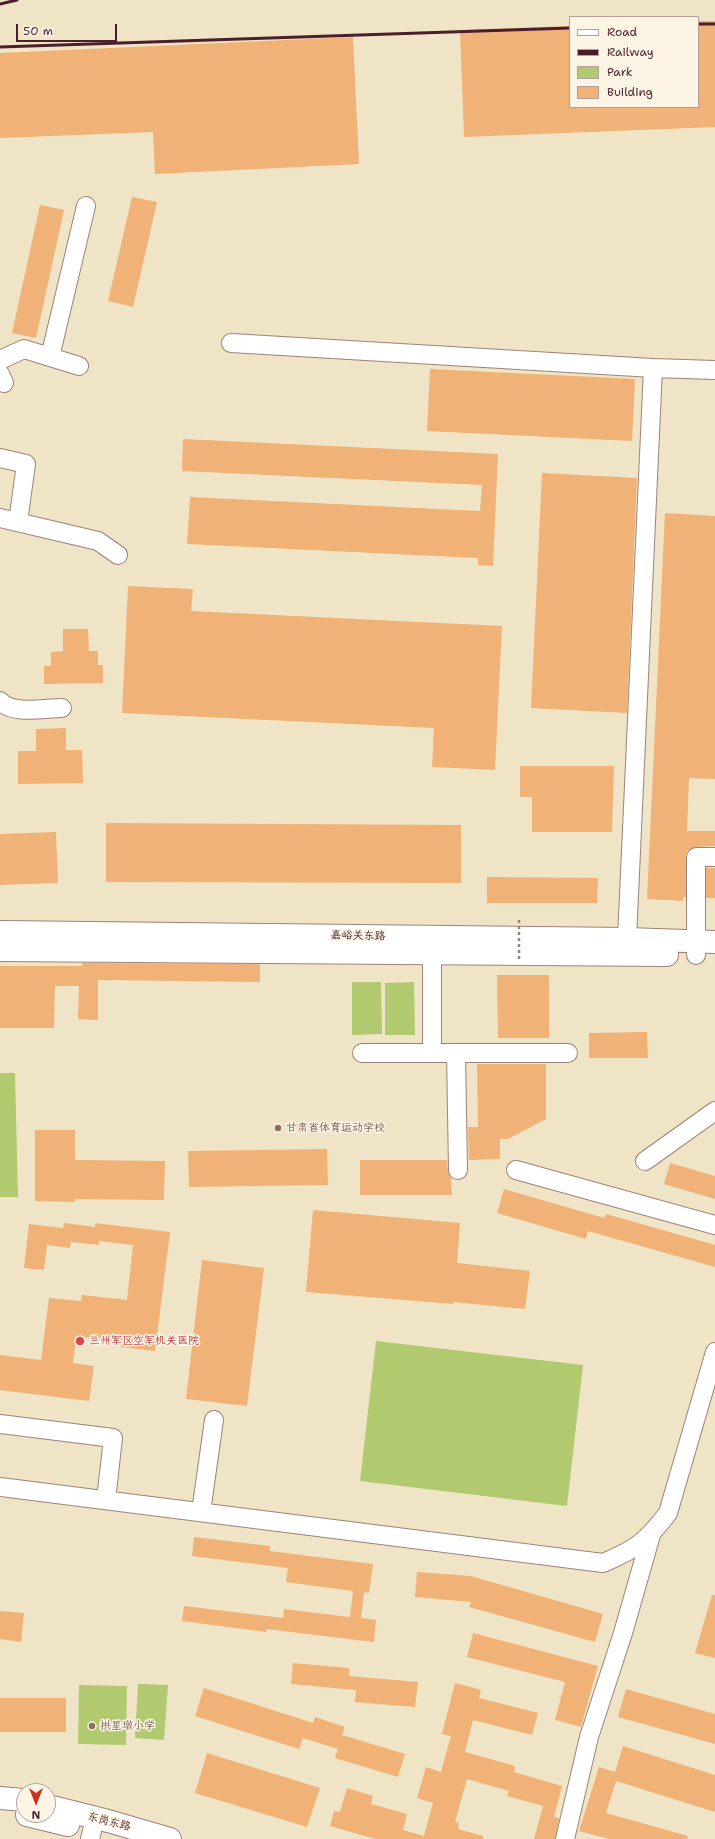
<!DOCTYPE html>
<html>
<head>
<meta charset="utf-8">
<style>
	body { margin:0 }
	#map { position:relative; width:715px; height:1839px; overflow:hidden; background:#f0e4c6; font-family:"Shantell Sans",sans-serif }
	canvas { display:block }
	.legend { position:absolute; left:569px; top:16px; width:130px; height:92px; box-sizing:border-box; background:#fcf5e5; border:1px solid #b59f9b; margin:0; padding:5px 7px; list-style:none; font-size:12px; color:#4a1f2b }
	.legend li { display:flex; align-items:center; gap:8px; height:20px }
	.legend b { width:20px; border:1px solid #b59f9b }
	.north { position:absolute; left:16px; top:1783px; width:40px; height:40px; box-sizing:border-box; background:#fcf5e5; border:1px solid #b59f9b; border-radius:50%; rotate:180deg; font-size:11px; font-weight:700; line-height:16px; text-align:center; color:#4a1f2b }
	.north::after { content:''; display:block; margin:auto; width:14px; height:18px; background:#c8321e; clip-path:polygon(50% 0,100% 100%,50% 72%,0 100%) }
	.scale { position:absolute; left:16px; top:24px; width:101px; height:18px; box-sizing:border-box; border:2px solid #4a1f2b; border-top:0; padding-left:5px; font-size:12px; line-height:14px; white-space:nowrap; color:#4a1f2b; -webkit-text-stroke:3px #fcf5e5; paint-order:stroke }
</style>
</head>
<body>
<div id="map">
<canvas width="715" height="1839"></canvas>
<ul class="legend">
<li><b style="height:5px;background:#fff"></b>Road</li>
<li><b style="height:5px;background:#4a1f2b"></b>Railway</li>
<li><b style="height:11px;background:#b1ca6f"></b>Park</li>
<li><b style="height:11px;background:#f0b277"></b>Building</li>
</ul>
<div class="north">N</div>
<div class="scale">50 m</div>
</div>
<script>
const c = document.querySelector('canvas').getContext('2d');
c.lineJoin = 'round';
function fillPath(path, color) {
  c.fillStyle = color;
  c.fill(path, 'evenodd');
}
function trace(path, color, width, dash) {
  c.strokeStyle = color;
  c.lineWidth = width;
  c.lineCap = dash ? 'butt' : 'round';
  c.setLineDash(dash || []);
  c.stroke(path);
}
function drawText(font, color, halo, rows, align = 'center') {
  c.font = font + ' "Shantell Sans","LXGW WenKai TC",sans-serif';
  c.lineWidth = 3;
  c.setLineDash([]);
  c.textBaseline = 'middle';
  c.strokeStyle = halo;
  c.fillStyle = color;
  for (const [text, x, y, turn = 0] of rows) {
    c.save();
    c.translate(x, y);
    c.rotate((+turn || 0) * Math.PI / 180);
    c.textAlign = isNaN(turn) ? turn : align;
    if (halo) c.strokeText(text, 0, 0);
    c.fillText(text, 0, 0);
    c.restore();
  }
}
const green = new Path2D(`
	M352 982H381L382 1034 352 1035Z
	M414 982 415 1035H385V983Z
	M0 1073H15L18 1197H0Z
	M376 1341 583 1365 567 1506 360 1481Z
	M138 1684 168 1685 164 1740 135 1738Z
	M79 1685 127 1686 126 1745 78 1744Z`);
const building = new Path2D(`
	M698 21H715V127L464 137 460 30 570 26V107H698Z
	M353 37 359 164 155 174 153 132 0 138V53Z
	M132 197 157 202 133 307 108 301Z
	M40 205 64 210 36 338 12 333Z
	M430 369 635 379 632 441 427 431Z
	M183 439 498 454 493 566 478 565V558L187 544 190 497 480 511 482 485 182 471Z
	M542 473 637 478 627 713 531 708Z
	M665 513 715 516V779L689 778 687 831H715V846L696 847 687 851 686 857V897H683V901L647 899Z
	M128 586 193 589 191 611 502 626 495 770 432 767 434 728 122 713Z
	M63 629H88L89 651H98V665H103V683L44 684V666H51V652L63 651Z
	M66 728V750H82L83 783 18 784V751H36V729Z
	M520 766H614L612 832H532V797H520Z
	M106 823 461 825V883L106 882Z
	M56 832 58 883 0 885V834Z
	M706 868H715V898H706Z
	M487 877 598 878 597 903H487Z
	M82 963 260 964V982L98 980V1020L78 1019 79 986H55L54 1028H0V966H82Z
	M497 975H549V1038H498Z
	M647 1032 648 1058H589V1033Z
	M477 1064H546V1119L508 1139H500V1159L469 1160 468 1127H478Z
	M35 1130H75V1160L165 1161 164 1200 75 1199V1202L35 1201Z
	M327 1149 328 1185 189 1187 188 1151Z
	M360 1160H447L448 1171 451 1178 452 1195H360Z
	M670 1163 715 1176V1199L664 1184Z
	M504 1189 604 1218 606 1214 715 1245V1267L588 1231 586 1239 497 1213Z
	M313 1210 460 1223 457 1263 530 1271 525 1309 453 1302V1304L306 1292Z
	M64 1223 95 1227V1223L170 1232 155 1351 121 1347 122 1342 76 1336 73 1363 94 1366 89 1401 0 1390V1355L41 1360 49 1298 81 1301 82 1295 127 1300 133 1245 99 1241V1245L71 1242 70 1248 47 1245 44 1270 24 1268 29 1224 63 1228Z
	M202 1260 264 1268 247 1406 186 1399Z
	M194 1537 270 1546V1551L373 1564 369 1593 364 1592 361 1618 376 1620 374 1642 266 1629V1632L182 1621 184 1606 283 1618 284 1609 350 1617 353 1591 286 1582 288 1568 192 1556Z
	M417 1572 471 1576 603 1614 595 1642 469 1607 471 1602 415 1597Z
	M712 1595H715V1658L695 1653Z
	M0 1611 24 1613 21 1642 0 1639Z
	M473 1633 598 1666 581 1727 555 1720 565 1682 467 1657Z
	M293 1663 349 1668V1676L418 1682 415 1707 355 1702 356 1690 291 1684Z
	M455 1683 481 1690 479 1698 538 1713 532 1735 473 1720 465 1752 515 1766 514 1772 562 1786 554 1817 559 1818 555 1839H534L543 1806 507 1796 509 1791 467 1779 455 1822 459 1823 458 1829 483 1836V1839H423L433 1803 417 1798 426 1767 441 1772 451 1736 442 1734Z
	M204 1688 313 1723 315 1717 345 1727 342 1735 405 1754 398 1777 335 1758 338 1749 303 1738 299 1749 195 1716Z
	M626 1689 715 1714V1744L618 1717Z
	M0 1698H66V1732H0Z
	M623 1746 715 1775V1812L616 1781 606 1813 688 1836 687 1839H609L579 1831 599 1767 615 1772Z
	M207 1753 320 1788 307 1827 195 1793Z
	M347 1788 373 1796 371 1804 407 1814 403 1830 424 1836 423 1839H375L330 1826 334 1811 340 1812Z`);
const minor = new Path2D(`
	M231 343 653 368
	M50 357 86 206
	M0 360 24 349 79 366
	M0 374 4 383
	M0 458 26 464 18 522
	M0 518 98 541 118 555
	M0 701C13 715 44 708 62 708
	M627 939 653 368 715 370
	M432 953V1053
	M696 955V857H715
	M362 1053H568
	M456 1053 458 1170
	M645 1161 715 1111
	M516 1170 715 1225
	M0 1424 113 1438 106 1500
	M0 1487 603 1563C636 1549 646 1542 668 1513L715 1352
	M201 1512 214 1420
	M90 1839 92 1831
	M565 1839 589 1737 623 1633 651 1535`);
const major = new Path2D(`
	M0 932 627 939 715 942
	M0 950 667 955
	M0 1798 24 1800
	M48 1806 108 1821 170 1839
	M27 1815 68 1825`);
const rail = new Path2D(`
	M0 4 17 0
	M698 24H715
	M0 47 570 28`);
const pathBridge = new Path2D(`
	M519 920V962`);
const markers = [
	[278,1128,4,"#8d6e63"],
	[80,1341,5,"#e0444e"],
	[92,1726,4,"#8d6e63"]
];
const streetNames = [
	["嘉峪关东路",358,936,1],
	["东岗东路",109,1822,15]
];
const educationNames = [
	["甘肃省体育运动学校",286,1128],
	["拱星墩小学",100,1726]
];
const healthNames = [
	["兰州军区空军机关医院",89,1341]
];
fillPath(green, '#b1ca6f');
fillPath(building, '#f0b277');
trace(minor, '#9d8278', 20);
trace(major, '#9d8278', 24);
trace(minor, '#fff', 18);
trace(major, '#fff', 22);
trace(rail, '#4a1f2b', 3);
trace(pathBridge, '#9d8278', 2.5, [3, 3]);
for (const [x, y, r, color] of markers) {
  const dot = new Path2D();
  dot.arc(x, y, r, 0, 2 * Math.PI);
  c.fillStyle = color;
  c.fill(dot);
  trace(dot, '#fcf5e5', 1.5);
}
drawText('11px', '#4a1f2b', '#fcf5e5', streetNames);
drawText('11px', '#785e54', '#fcf5e5', educationNames, 'left');
drawText('11px', '#be3a42', '#fcf5e5', healthNames, 'left');
</script>
</body>
</html>
